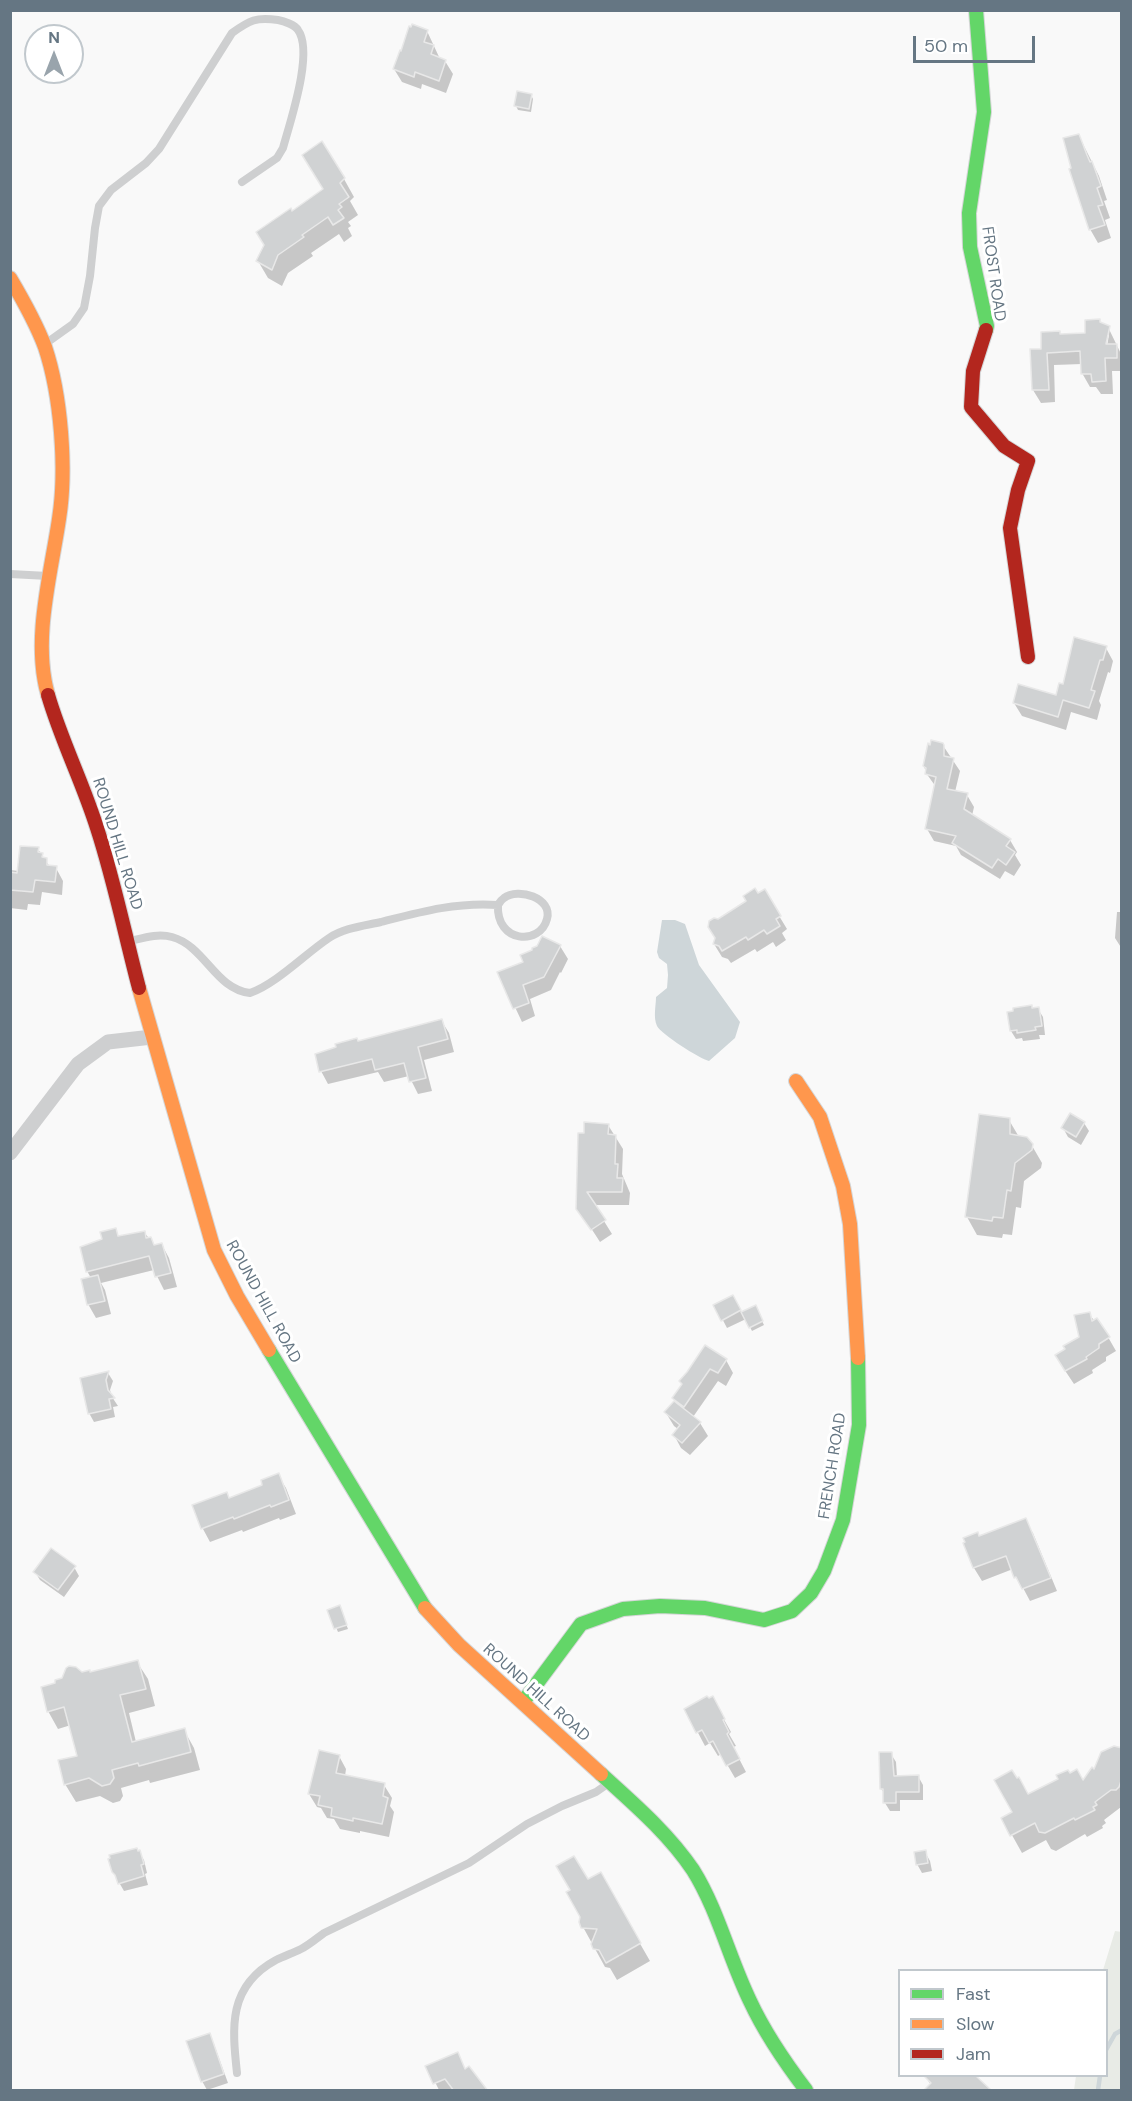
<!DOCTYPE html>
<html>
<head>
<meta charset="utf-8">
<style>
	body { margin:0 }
	#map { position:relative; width:1132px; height:2101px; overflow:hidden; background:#f9f9f9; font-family:"DM Sans",sans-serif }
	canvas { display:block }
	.frame { position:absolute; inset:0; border:12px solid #657683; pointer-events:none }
	.legend { position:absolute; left:898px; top:1969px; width:210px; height:108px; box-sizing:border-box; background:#fff; border:2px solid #c1c8cd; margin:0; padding:8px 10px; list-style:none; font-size:18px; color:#657683 }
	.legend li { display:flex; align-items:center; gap:12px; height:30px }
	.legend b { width:30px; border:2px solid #c1c8cd }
	.north { position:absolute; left:24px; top:24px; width:60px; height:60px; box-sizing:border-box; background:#fff; border:2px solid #c1c8cd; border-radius:50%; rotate:0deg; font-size:16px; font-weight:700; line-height:24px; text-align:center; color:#657683 }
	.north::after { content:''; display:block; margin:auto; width:21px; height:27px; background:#99a4ac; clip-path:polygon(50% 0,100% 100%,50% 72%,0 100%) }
	.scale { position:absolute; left:913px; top:36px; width:122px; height:27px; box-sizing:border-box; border:3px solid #657683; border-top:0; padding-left:8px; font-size:18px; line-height:21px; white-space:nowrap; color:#657683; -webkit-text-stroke:4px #fff; paint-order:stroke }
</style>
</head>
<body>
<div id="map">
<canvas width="1132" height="2101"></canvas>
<div class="frame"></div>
<ul class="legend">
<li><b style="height:8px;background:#63d668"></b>Fast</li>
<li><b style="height:8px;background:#ff974d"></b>Slow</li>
<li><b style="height:8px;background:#b3261e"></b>Jam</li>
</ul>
<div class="north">N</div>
<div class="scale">50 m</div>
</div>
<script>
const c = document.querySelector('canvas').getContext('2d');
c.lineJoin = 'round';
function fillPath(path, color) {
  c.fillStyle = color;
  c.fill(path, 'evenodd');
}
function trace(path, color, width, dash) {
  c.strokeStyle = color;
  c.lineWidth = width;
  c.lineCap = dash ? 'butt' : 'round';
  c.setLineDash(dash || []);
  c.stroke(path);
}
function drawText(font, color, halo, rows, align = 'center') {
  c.font = font + ' "DM Sans",sans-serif';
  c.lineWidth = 6;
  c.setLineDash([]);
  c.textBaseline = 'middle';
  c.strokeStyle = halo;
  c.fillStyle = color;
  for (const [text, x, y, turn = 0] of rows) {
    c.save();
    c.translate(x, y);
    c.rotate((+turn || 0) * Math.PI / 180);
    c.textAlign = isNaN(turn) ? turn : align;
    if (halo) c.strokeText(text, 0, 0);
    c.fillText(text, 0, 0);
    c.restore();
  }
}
const green = new Path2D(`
	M1115 1931 1122 1932 1121 2090H1074L1076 2076H1106V1970H1103Z`);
const water = new Path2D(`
	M662 920H675L685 924 699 965 740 1022 735 1038 709 1061C700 1059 661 1034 657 1026 653 1017 656 1006 656 997L667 988 668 975 667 964 659 958 657 952Z`);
const shadow = new Path2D(`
	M427 31 440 59 445 61 453 74 446 93 422 84 421 89 402 82 394 69Z
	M531 95 533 99 531 112 518 110 516 106Z
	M1079 136 1099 176 1107 200 1104 201 1110 218 1105 220 1111 238 1098 243 1090 229 1073 169Z
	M344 179 354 197 350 201 358 215 348 222 351 226 348 228 352 236 344 242 339 234 311 253 313 256 288 273 282 286 268 278 258 261 292 213Z
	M1108 327 1122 356V371H1112L1113 394H1101L1096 387H1090L1082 373V364L1054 365 1055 402 1041 403 1033 390 1043 350 1060 336 1087 335ZM1107 332 1109 335 1106 352 1103 351Z
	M1106 648 1113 661 1110 673 1108 672 1099 701 1101 705 1097 720 1071 712 1066 730 1022 716 1014 703 1057 697 1064 686Z
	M942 744 960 771 955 792 967 795 974 807 972 816 1010 840 1017 852 1015 855 1021 865 1014 876 1005 871 1000 879 961 855 956 846 934 841 927 829 936 787 926 773 924 766Z
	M38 849 50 867 56 868 63 881 62 895 42 892 40 905 28 904 27 910 10 908V870L19 871Z
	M764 891 787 929 782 933 786 940 776 947 773 942 757 952 755 949 731 963 728 959 722 957 714 944 718 921Z
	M1117 912H1122V949L1115 938Z
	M560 946 568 959 561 973 560 972 551 990 530 999 535 1016 522 1022 499 973Z
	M1031 1006 1033 1010 1038 1009 1043 1017 1045 1035H1039L1040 1039 1023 1041 1022 1038 1016 1039 1011 1031 1009 1013Z
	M441 1020 449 1033 454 1052 424 1060 432 1091 418 1094 409 1076 384 1082 378 1072 328 1084 321 1071Z
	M1009 1120 1019 1137 1031 1144 1042 1163 1041 1168 1024 1181 1021 1208 1016 1207 1012 1235 1003 1234 1002 1238 977 1235 967 1217Z
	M1084 1123 1089 1131 1081 1145 1068 1137 1063 1128Z
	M608 1125 623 1149 622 1174 630 1193 629 1205H594L612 1234 600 1242 578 1208Z
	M115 1229 119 1237 144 1232 155 1246 162 1245 169 1258 177 1287 164 1290 154 1270 101 1283 105 1290 111 1314 96 1318 88 1304 91 1278 87 1271 104 1240Z
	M733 1296 742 1313 755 1307 764 1325 752 1331 746 1319 727 1328 715 1305Z
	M1089 1314 1108 1337 1116 1351 1106 1357V1361L1092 1370 1093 1373 1074 1384 1064 1369 1080 1338Z
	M726 1360 733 1373 726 1386 718 1381 693 1417 700 1423 708 1436 690 1455 681 1448 674 1435 678 1429 674 1426 666 1413 675 1401 674 1398 683 1385 680 1382Z
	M108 1373 113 1381 110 1390 112 1397 118 1406 113 1407 115 1417 94 1422 89 1413Z
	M278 1475 286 1488 296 1514 280 1520 279 1518 243 1532 242 1530 210 1542 203 1529 194 1506 229 1499 264 1486Z
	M1025 1520 1033 1533 1057 1591 1030 1601 1013 1569 982 1581 974 1568 979 1538Z
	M74 1567 79 1576 64 1597 40 1580 35 1572Z
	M329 1611H341L348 1629 338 1632Z
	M137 1662 148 1679 155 1706 129 1713 136 1742 184 1730 194 1748 200 1770 150 1783 149 1780 121 1788 123 1796 120 1801 113 1803 100 1796 76 1802 65 1784 79 1757 71 1725 58 1729 48 1711 82 1674H90Z
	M712 1698 731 1732 729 1734 736 1746 733 1747 746 1772 735 1778 721 1754 718 1756 710 1743 705 1746 686 1710Z
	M891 1754 896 1762 897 1777 918 1776 923 1785V1800H900V1811H890L885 1803V1794L881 1789Z
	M1122 1754 1121 1807 1104 1820 1106 1823 1102 1826 1103 1828 1087 1837 1085 1834 1056 1851 1051 1849 1046 1840 1022 1853 1003 1819 1014 1813 1028 1795 1084 1783 1094 1771Z
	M339 1756 346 1769 345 1776 384 1785 392 1798 390 1806 394 1812 389 1837 360 1831V1833L340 1829 334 1819 327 1818 321 1808 317 1807 309 1794Z
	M139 1852 144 1860 147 1873 145 1874 148 1885 124 1891 113 1872Z
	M925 1852 930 1861 932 1871 922 1873 917 1864Z
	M600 1874 650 1961 617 1980 610 1968 605 1967 583 1927 587 1882Z
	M209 2035 214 2044 228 2083 207 2090 202 2081Z
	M457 2054 466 2070 486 2090H439L427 2066Z
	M925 2076H970L974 2080 931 2085Z`);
const stream = new Path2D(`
	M1106 2050 1115 2034 1122 2030
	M1098 2090 1100 2076`);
const building = new Path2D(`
	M412 24 428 30 424 42 434 45 431 54 446 60 439 81 415 72 414 77 393 69 400 50 401 51 409 26 411 27Z
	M517 91 532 94 529 109 514 106Z
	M1079 134 1087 155 1090 162 1092 161 1101 186 1097 188 1103 205 1098 206 1105 225 1089 230 1069 169 1071 168 1063 138Z
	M322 141 345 178 340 183 349 197 339 204 342 207 338 210 344 218 333 225 328 217 302 235 304 237 278 255 272 270 256 261 264 245 256 232 291 208 292 211 323 189 302 155Z
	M1100 319V322L1110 326 1106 344H1117V358H1105L1106 381 1092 382 1091 374H1081L1080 351 1047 353 1049 390H1032L1030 349H1041V332L1060 331V334L1085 333V320Z
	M1074 637 1107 646 1103 660H1100L1091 690 1095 691 1089 708 1063 700 1058 717 1013 703 1018 684 1056 695 1059 683 1063 684Z
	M931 740 943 743 944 745V756L954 758 947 789 968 793 964 809 1011 839 1006 846 1015 852 1006 865 998 859 992 868 952 843 956 836 925 829 936 777 925 774 926 768 923 766 928 743 930 745Z
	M20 846 39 847 38 852 43 853 42 857 47 858V865L57 866 55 882 35 880 33 892 10 890V872L17 873Z
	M755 888 758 893 765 889 781 916 776 919 780 926 767 934 764 930 748 940 746 937 722 951 719 946 713 944 715 938 708 927 709 921 714 918 718 919 746 901 743 896Z
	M542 936 561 945 544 977 523 985 529 1003 513 1009 497 972 523 962 520 955 532 950V948L537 946Z
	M1032 1005V1008L1039 1007 1042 1026 1035 1027 1036 1030 1017 1033V1030L1010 1031 1007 1012 1013 1011V1008Z
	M442 1019 448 1039 418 1047 426 1078 409 1082 404 1063 375 1070 372 1059 319 1072 315 1054 336 1047 335 1044 357 1038 358 1041Z
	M1070 1113 1085 1122 1076 1137 1061 1128Z
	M979 1114 1010 1118V1134L1027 1137 1033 1144 1032 1150 1015 1163 1011 1191 1007 1190 1003 1218 993 1217 992 1221 965 1217Z
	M584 1122 609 1124 608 1134 616 1135 615 1164H618L617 1178H623L622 1192H587L606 1220 591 1230 576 1209 578 1133H584Z
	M116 1228 118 1236 145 1231 146 1238 151 1237 154 1245 162 1243 171 1273 155 1277 149 1256 86 1272 80 1247 102 1239 100 1232Z
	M98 1275 105 1301 87 1305 81 1279Z
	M733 1295 741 1310 721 1321 713 1305Z
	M756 1305 763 1321 749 1328 741 1312Z
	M1090 1312 1092 1321 1097 1318 1110 1337 1099 1344V1348L1086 1357 1087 1359 1065 1371 1055 1355 1065 1349 1063 1346 1079 1337 1074 1315Z
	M705 1345 727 1359 718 1373 710 1369 684 1407 672 1398 682 1384 679 1381 687 1372Z
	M109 1371 106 1380 108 1390 115 1398 109 1399 111 1409 88 1414 80 1378Z
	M674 1401 701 1422 682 1443 672 1435 680 1425 664 1412Z
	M279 1473 289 1500 271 1507 270 1505 234 1519 233 1517 201 1529 192 1505 227 1492 229 1498 262 1485 261 1480Z
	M1026 1518 1051 1578 1022 1589 1016 1577 1014 1578 1006 1556 973 1568 963 1543 965 1542 963 1538 978 1532 979 1536Z
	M51 1548 76 1566 58 1590 33 1572Z
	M340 1605 347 1625 334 1629 327 1610Z
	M138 1660 146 1689 120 1695 132 1742 185 1728 191 1752 139 1766 138 1763 112 1770 114 1778 110 1784 102 1786 89 1778 64 1785 58 1760 77 1756 64 1707 47 1712 41 1687 55 1683V1680L62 1678 66 1668 69 1666 76 1667 82 1672 90 1670V1672Z
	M707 1696 709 1698 713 1696 725 1719 723 1720 729 1732 727 1734 740 1759 726 1766 713 1741 709 1743 702 1730 696 1733 684 1709Z
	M1114 1746 1122 1748V1778L1119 1787 1116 1790H1111L1095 1802 1097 1805 1093 1807 1095 1810 1075 1820 1074 1818 1045 1833 1039 1832 1035 1823 1010 1836 1001 1818 1012 1812 994 1780 1012 1770 1017 1778 1019 1777 1028 1794 1058 1779 1056 1775 1068 1770 1070 1773 1077 1769 1083 1780 1092 1767 1094 1769 1101 1752Z
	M319 1750 340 1755 336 1773 385 1783 383 1796 388 1798 382 1824 353 1818V1821L331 1816 332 1808 318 1805 320 1796 308 1794Z
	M879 1752H892L894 1776 919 1775V1792H896V1803H883V1789H880Z
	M137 1848 138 1851 140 1850 144 1864 141 1865 144 1876 118 1884 115 1875 112 1872 108 1859 110 1858 109 1855Z
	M926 1850 928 1863 916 1865 914 1852Z
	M574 1856 588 1879 601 1872 641 1943 606 1963 599 1950 593 1949 591 1944 597 1929 581 1928 579 1922 580 1917 566 1892 570 1890 556 1866Z
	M210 2033 224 2074 201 2082 186 2041Z
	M458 2052 465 2069 469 2066 488 2091H454L445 2079 433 2084 425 2066Z
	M924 2076H976L992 2091H923L931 2083Z`);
const lane = new Path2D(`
	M45 344 73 324 84 308 90 276 95 228 99 206 111 190 146 163 159 149 232 33C250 20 256 17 278 20 284 21 295 25 298 30 314 52 290 122 283 148L277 158 242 182
	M10 574 48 576
	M130 941C143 938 158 933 172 937 205 946 215 989 250 993 276 984 305 954 329 938 344 928 363 926 381 922 420 912 456 902 498 905 500 902 501 900 504 898 518 887 553 898 547 919 540 946 496 943 498 905
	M237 2073C232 2027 228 1986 276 1960 284 1956 293 1953 301 1949 309 1945 317 1938 324 1933L469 1863 527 1824 562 1806 596 1792 609 1783`);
const street = new Path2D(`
	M10 1153 78 1064 108 1042 152 1037`);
const fast = new Path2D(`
	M976 10 984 112 969 213 970 247 987 326 986 330
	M269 1350 425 1608
	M523 1702 581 1624 623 1609 660 1606 705 1608 764 1620 792 1611 811 1593 824 1571 843 1520 859 1425 858 1358
	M601 1774C634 1804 668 1833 693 1870 718 1910 729 1958 750 2001 763 2029 787 2065 806 2090`);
const slow = new Path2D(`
	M10 278C23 300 36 323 45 347 61 395 67 469 59 519 51 574 32 640 48 695
	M139 988 214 1250 237 1296 269 1350
	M796 1081 820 1117 843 1186 850 1224 858 1358
	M425 1608 459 1645 601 1774`);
const jam = new Path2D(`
	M986 330 973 371 971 407 1004 446 1028 461 1018 490 1010 528 1028 657
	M48 695C61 740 83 783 97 828 114 880 125 935 139 988`);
const streetNames = [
	["FROST ROAD",993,274,82],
	["ROUND HILL ROAD",117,844,73],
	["ROUND HILL ROAD",263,1302,61],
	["FRENCH ROAD",833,1466,-81],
	["ROUND HILL ROAD",536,1693,42]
];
fillPath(green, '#e8ebe6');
fillPath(water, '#ced6d9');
fillPath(shadow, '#0003');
trace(stream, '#ced6d9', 4.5);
fillPath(building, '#d0d2d3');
trace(building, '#e8e8e8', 1.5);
trace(fast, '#d5d6d7', 16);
trace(slow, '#d5d6d7', 16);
trace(jam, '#d5d6d7', 16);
trace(lane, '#cecfd0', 8);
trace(street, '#cecfd0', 15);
trace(fast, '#63d668', 14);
trace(slow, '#ff974d', 14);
trace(jam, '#b3261e', 14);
drawText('16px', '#657683', '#fff', streetNames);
</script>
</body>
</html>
